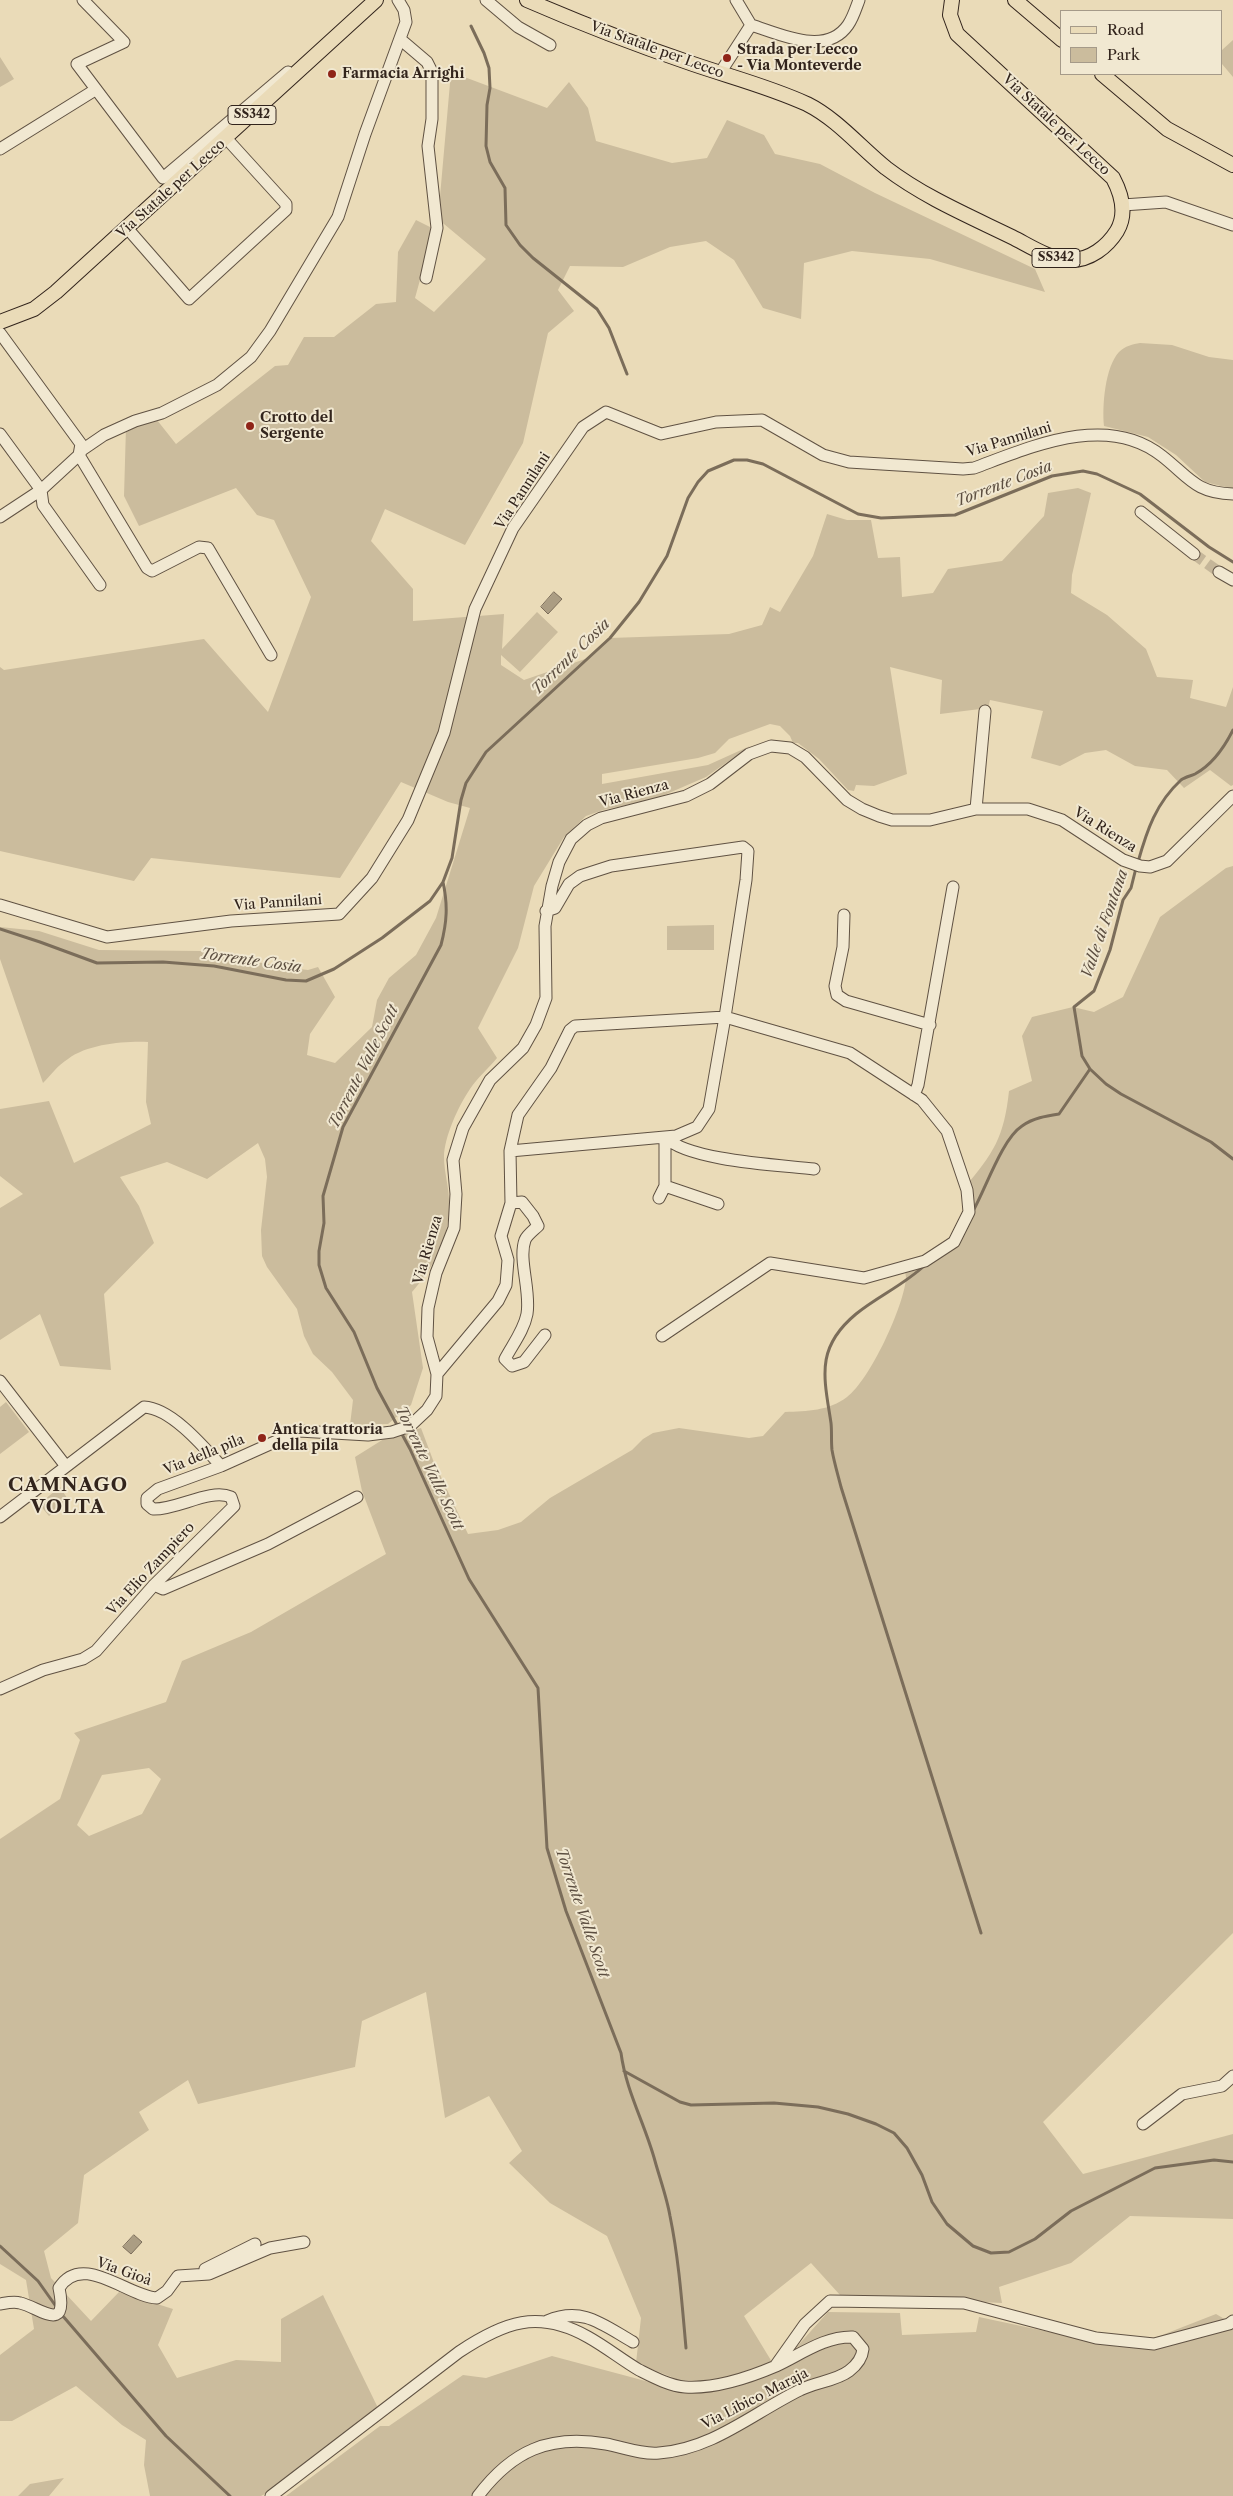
<!DOCTYPE html>
<html>
<head>
<meta charset="utf-8">
<style>
	body { margin:0 }
	#map { position:relative; width:1233px; height:2496px; overflow:hidden; background:#eadbb8; font-family:"Libre Caslon Text",serif }
	canvas { display:block }
	.legend { position:absolute; left:1060px; top:10px; width:162px; height:65px; box-sizing:border-box; background:#f1e8d1; border:1px solid #a59a89; margin:0; padding:6px 9px; list-style:none; font-size:15px; color:#32241c }
	.legend li { display:flex; align-items:center; gap:10px; height:25px }
	.legend b { width:25px; border:1px solid #a59a89 }
</style>
</head>
<body>
<div id="map">
<canvas width="1233" height="2496"></canvas>
<ul class="legend">
<li><b style="height:6px;background:#eadbb8"></b>Road</li>
<li><b style="height:14px;background:#cbbc9d"></b>Park</li>
</ul>
</div>
<script>
const c = document.querySelector('canvas').getContext('2d');
c.lineJoin = 'round';
function fillPath(path, color) {
  c.fillStyle = color;
  c.fill(path, 'evenodd');
}
function trace(path, color, width, dash) {
  c.strokeStyle = color;
  c.lineWidth = width;
  c.lineCap = dash ? 'butt' : 'round';
  c.setLineDash(dash || []);
  c.stroke(path);
}
function drawText(font, color, halo, rows, align = 'center') {
  c.font = font + ' "Libre Caslon Text",serif';
  c.lineWidth = 4;
  c.setLineDash([]);
  c.textBaseline = 'middle';
  c.strokeStyle = halo;
  c.fillStyle = color;
  for (const [text, x, y, turn = 0] of rows) {
    c.save();
    c.translate(x, y);
    c.rotate((+turn || 0) * Math.PI / 180);
    c.textAlign = isNaN(turn) ? turn : align;
    if (halo) c.strokeText(text, 0, 0);
    c.fillText(text, 0, 0);
    c.restore();
  }
}
const green = new Path2D(`
	M1233 40V77L1222 64V50Z
	M0 57 14 79 0 87Z
	M451 72 547 108 569 82 588 108 596 141 672 163 707 158 727 120 764 135 775 154 820 164 875 193 1035 269 1045 292 930 259 852 251 804 263 801 319 763 308 734 260 706 241 670 247 623 267 570 266 558 290 574 311 548 333 523 443 465 545 385 509 371 541 413 589V621L504 614 502 649 537 612 558 632 520 672 501 655V665L524 680 591 657 610 638 729 634 762 625 770 607 780 612 813 556 827 514 847 520H871L878 558 900 557 902 597 933 593 948 569 1002 561 1044 516 1048 493 1078 488 1091 493 1072 575 1071 593 1107 615 1146 649 1157 677 1193 680 1190 698 1226 707 1233 687V785L1231 786 1210 770 1184 788 1167 770 1135 766 1106 750 1085 753 1060 766 1031 758 1043 711 990 700 988 708 940 714 942 680 890 667 907 774 874 786 856 785 854 791 848 790 819 759 798 743H793L790 736 780 726 770 724 729 739 715 753 698 758 602 774V784L708 765 750 746 706 777 655 799 603 810 586 816 564 837 534 886 518 948 478 1028 497 1058C489 1068 477 1078 470 1089 459 1105 444 1137 444 1157 444 1173 450 1190 449 1206 449 1240 433 1268 412 1292L423 1368 411 1405 388 1424 350 1425 353 1400 332 1372 313 1354 304 1336 297 1309 267 1267 262 1256 261 1230 267 1177 265 1159 258 1143 207 1179 167 1162 120 1177 139 1206 154 1243 104 1294 111 1370 60 1366 40 1314 0 1340V1208L23 1194 0 1176V1109L49 1101 74 1163 151 1124 146 1102 148 1042C124 1041 88 1044 68 1059 58 1065 51 1075 43 1083L0 959V927L39 931 99 950 200 951 283 967 308 970 318 967 335 997 310 1034 307 1055 335 1063 372 1027 377 1000 389 978 416 955 436 918 470 808 448 802 401 782 340 878 151 858 134 881 0 851V667L4 670 204 639 268 712 311 597 274 520 257 515 236 488 139 526 124 496 126 427 157 420 176 444 275 366 288 365 304 337H334L376 304 396 302 398 252 416 220 434 229 415 298 434 312 486 259 438 219Z
	M1140 343 1172 345 1209 357 1233 360V489L1205 482 1176 455 1148 437 1104 426C1102 406 1105 367 1119 352 1125 346 1133 344 1140 343Z
	M1233 866V1933L1043 2122 1083 2174 1233 2134V2219L1130 2216 1071 2263 999 2287 1002 2303 840 2295 811 2263 744 2316 772 2362 717 2381 679 2380 636 2363 641 2318 607 2236 550 2203 509 2163 522 2151 489 2096 445 2118 426 1992 362 2021 355 2067 198 2104 188 2080 139 2112 149 2130 84 2175 78 2223 44 2251 51 2278 91 2321 119 2292 173 2309 158 2345 177 2378 236 2360 281 2362V2319L323 2295 378 2408 269 2492 261 2496H150L144 2465 146 2440 122 2425 76 2386 12 2421H0V2355L34 2329 26 2280 0 2264V1839L60 1799 80 1740 74 1733 166 1702 182 1661 251 1632 386 1554 362 1491 355 1457 387 1437 421 1428 433 1460 468 1534 498 1530 521 1522 550 1498 632 1450 643 1439 653 1433 679 1428 749 1438 763 1436 785 1412C807 1411 829 1411 847 1397 870 1380 904 1306 906 1278 906 1273 903 1267 902 1263 927 1254 947 1252 959 1226 965 1210 967 1205 964 1188 994 1153 1004 1137 1009 1091L1032 1081 1022 1036 1032 1017 1073 1007 1094 1012 1123 997 1160 917 1226 868ZM149 1768 161 1779 142 1814 89 1836 77 1825 102 1775Z
	M714 925V950H667V926Z
	M6 1402 29 1432 0 1454V1407Z
	M60 1487 69 1501 49 1516 39 1504Z
	M828 2312 900 2313 902 2335 976 2332 979 2317 1120 2347 1152 2339 1216 2314 1233 2324V2496H286L380 2426H389L463 2375 486 2378 552 2356 668 2387 710 2392 775 2371Z
	M64 2478 49 2496H18L30 2484Z`);
const water = new Path2D(`
	M554 592 562 599 548 614 541 607Z
	M134 2235 142 2242 131 2254 123 2247Z`);
const stream = new Path2D(`
	M471 26 484 53 489 68 490 88 487 105 486 146 490 162 505 188 506 225 520 245 533 258 597 309 609 328 627 374
	M1138 862C1147 830 1156 803 1181 780 1185 777 1191 776 1195 774 1212 765 1225 746 1233 730
	M1136 868 1131 888 1123 900 1110 950 1094 991 1074 1007 1082 1056 1090 1069 1106 1084 1121 1094 1211 1142 1233 1159
	M443 882C448 905 447 922 441 945L343 1127 323 1196 324 1223 319 1251V1265L326 1288 354 1332 377 1388 410 1449 469 1579 538 1688 547 1848 566 1911 621 2053C626 2091 645 2124 655 2161 660 2179 667 2198 670 2216 679 2260 682 2304 686 2348
	M0 929 40 942 97 963 163 962 214 966 286 980 306 981 334 969 382 938 430 901 443 882 452 858 461 800 466 783 486 752 610 638 639 602 667 556 688 498 698 482 708 471 734 460H747L763 464 858 514 881 518 955 515 1052 476 1083 471 1097 474 1140 494 1209 547 1233 562
	M973 1211C986 1188 1002 1139 1022 1126 1033 1118 1046 1116 1059 1114L1090 1069
	M925 1265C904 1285 878 1296 856 1314 815 1348 824 1377 831 1423 832 1432 831 1441 832 1450 834 1462 838 1475 841 1487L981 1933
	M624 2071 680 2102 691 2105 774 2103 818 2107 848 2114 876 2124 894 2133 907 2148 922 2175 932 2202 947 2224 973 2246 991 2253 1009 2252 1035 2239 1071 2211 1155 2168 1214 2160 1233 2162
	M0 2246 38 2281 55 2305
	M62 2315 166 2436 230 2496`);
const minorTunnel = new Path2D(`
	M1194 554 1219 572`);
const minor = new Path2D(`
	M83 0 124 42 77 64 163 178 288 72
	M486 0 518 27 550 45
	M751 25C780 34 826 57 848 25 853 18 856 8 859 0
	M400 39 427 62 432 72V119L428 146 437 228 426 278
	M720 73 751 25 736 0
	M0 149 95 90
	M1123 205 1166 202 1233 225
	M127 228 189 299 286 210V204L226 138
	M0 333 81 444 79 455 147 568 152 571 199 547 208 548 271 655
	M0 434 41 490 43 505 100 585
	M1141 512 1194 554
	M0 517 41 490 79 455 82 450 104 435 135 421 162 413 217 385 251 357 270 331 338 217 365 134 406 22 404 10 398 0
	M1219 572 1233 580
	M976 809 985 711
	M0 905 107 937 231 921 339 914 372 878 408 820 444 733 475 609 513 528 583 427 606 412 661 434 716 422 762 420 823 455 849 462 963 469 974 468C1031 447 1107 412 1162 456 1189 477 1195 493 1233 494
	M844 915 843 947 835 986 837 995 846 1001 930 1025
	M914 1095 918 1085 953 887
	M665 1137C688 1161 780 1165 814 1169
	M665 1137V1186L718 1204
	M510 1151 518 1115 551 1068 570 1030 575 1026 725 1017 850 1053 922 1100 947 1131 967 1190 969 1212 954 1242 925 1261 864 1278 770 1263 662 1336
	M659 1198 665 1186
	M511 1203 510 1151 676 1136 697 1127 709 1109 725 1017 746 880 748 851 743 847 611 866 580 876 569 884 555 908 546 911
	M437 1374 498 1301 506 1285 508 1260 501 1236 511 1203 522 1202 533 1216 538 1226C534 1230 527 1235 525 1240 518 1259 531 1291 527 1314 524 1330 513 1344 505 1359L512 1366 524 1362 545 1335
	M0 1381 65 1465
	M0 1517 144 1407C171 1408 204 1447 221 1466
	M154 1585 163 1589 268 1544 357 1497
	M0 1689 43 1670 83 1659 96 1651 154 1585 234 1506 231 1497C210 1488 177 1510 153 1509L147 1504V1498L158 1489 221 1466 299 1431 368 1435 392 1432 410 1426 427 1410 436 1396 437 1374 427 1337 428 1308 436 1273 454 1228 456 1194 453 1160 463 1128 490 1080 523 1048 536 1025 546 998 545 926 552 886 559 862 571 839 587 825 601 818 686 796 710 784 749 754 771 746 790 748 805 757 847 800 862 809 879 816 892 820H930L976 809H1028L1062 820 1123 860 1140 866 1150 867 1167 861 1233 796
	M1143 2124 1182 2094 1222 2086 1233 2076
	M205 2269 255 2244
	M0 2304C6 2303 14 2301 20 2303 39 2307 69 2335 59 2288 82 2251 128 2297 157 2298L167 2291 178 2276 209 2274 270 2248 304 2242
	M547 2321C583 2306 603 2325 633 2342
	M776 2365 805 2324 830 2301 964 2303 1096 2338 1154 2344 1229 2324 1233 2321
	M271 2496 459 2352C504 2322 538 2309 588 2337 606 2347 622 2360 639 2370 653 2377 670 2386 685 2387 716 2389 748 2378 776 2366 800 2355 825 2336 853 2337L863 2349C862 2359 857 2365 849 2371 836 2381 815 2382 800 2390 753 2413 713 2449 659 2453 643 2455 622 2447 606 2444 549 2434 512 2451 478 2496`);
const major = new Path2D(`
	M527 0C582 24 637 45 693 64 731 77 770 87 807 104 837 119 860 147 886 168 924 197 969 216 1012 237 1030 246 1050 260 1071 260 1090 260 1107 247 1117 231 1127 214 1122 195 1113 178L957 34 950 15 952 0
	M1015 0 1062 40
	M1102 74 1167 129 1233 165
	M0 322 34 309 56 292 376 0`);
const markers = [
	[727,58,5,"#8f2418"],
	[332,74,5,"#8f2418"],
	[250,426,5,"#8f2418"],
	[262,1438,5,"#8f2418"]
];
const shields = [
	[252,115,48],
	[1056,258,48]
];
const shieldNames = [
	["SS342",252,115],
	["SS342",1056,258]
];
const streetNames = [
	["Via Statale per Lecco",657,50,20],
	["Via Statale per Lecco",1056,125,43],
	["Via Statale per Lecco",171,189,-42],
	["Via Pannilani",1009,440,-17],
	["Via Pannilani",523,491,-57],
	["Via Rienza",634,794,-15],
	["Via Rienza",1105,830,32],
	["Via Pannilani",278,903,-4],
	["Via Rienza",428,1250,-74],
	["Via della pila",204,1455,-22],
	["Via Elio Zampiero",151,1569,-47],
	["Via Gioà",124,2272,20],
	["Via Libico Maraja",755,2399,-27]
];
const poiNames = [
	["Strada per Lecco",737,50],
	["- Via Monteverde",737,66],
	["Farmacia Arrighi",342,74],
	["Crotto del",260,418],
	["Sergente",260,434],
	["Antica trattoria",272,1430],
	["della pila",272,1446]
];
const waterNames = [
	["Torrente Cosia",1004,484,-21],
	["Torrente Cosia",571,657,-44],
	["Valle di Fontana",1105,924,-71],
	["Torrente Cosia",251,961,8],
	["Torrente Valle Scott",364,1067,-63],
	["Torrente Valle Scott",429,1468,64],
	["Torrente Valle Scott",582,1913,71]
];
const districtNames = [
	["CAMNAGO",68,1486],
	["VOLTA",68,1508]
];
fillPath(green, '#cbbc9d');
fillPath(water, '#ab9d83');
trace(water, '#7b6d5a', 1);
trace(stream, '#7b6d5a', 3);
trace(minorTunnel, '#c5b699', 11, [11, 5.5]);
trace(minor, '#605243', 13);
trace(major, '#32241c', 16);
trace(minor, '#f1e8d1', 11);
trace(major, '#eadbb8', 14);
for (const [x, y, r, color] of markers) {
  const dot = new Path2D();
  dot.arc(x, y, r, 0, 2 * Math.PI);
  c.fillStyle = color;
  c.fill(dot);
  trace(dot, '#f1e8d1', 2);
}
for (const [x, y, w] of shields) {
  const box = new Path2D();
  box.roundRect(x - w / 2, y - 9.5, w, 19, 4);
  c.fillStyle = '#f1e8d1';
  c.fill(box);
  trace(box, '#32241c', 1);
}
drawText('bold 12px', '#32241c', null, shieldNames);
drawText('14px', '#32241c', '#f1e8d1', streetNames);
drawText('bold 14px', '#32241c', '#f1e8d1', poiNames, 'left');
drawText('italic 15px', '#5c4e40', '#f1e8d1', waterNames);
c.letterSpacing = '1px';
drawText('bold 19px', '#32241c', '#f1e8d1', districtNames);
c.letterSpacing = '0px';
</script>
</body>
</html>
